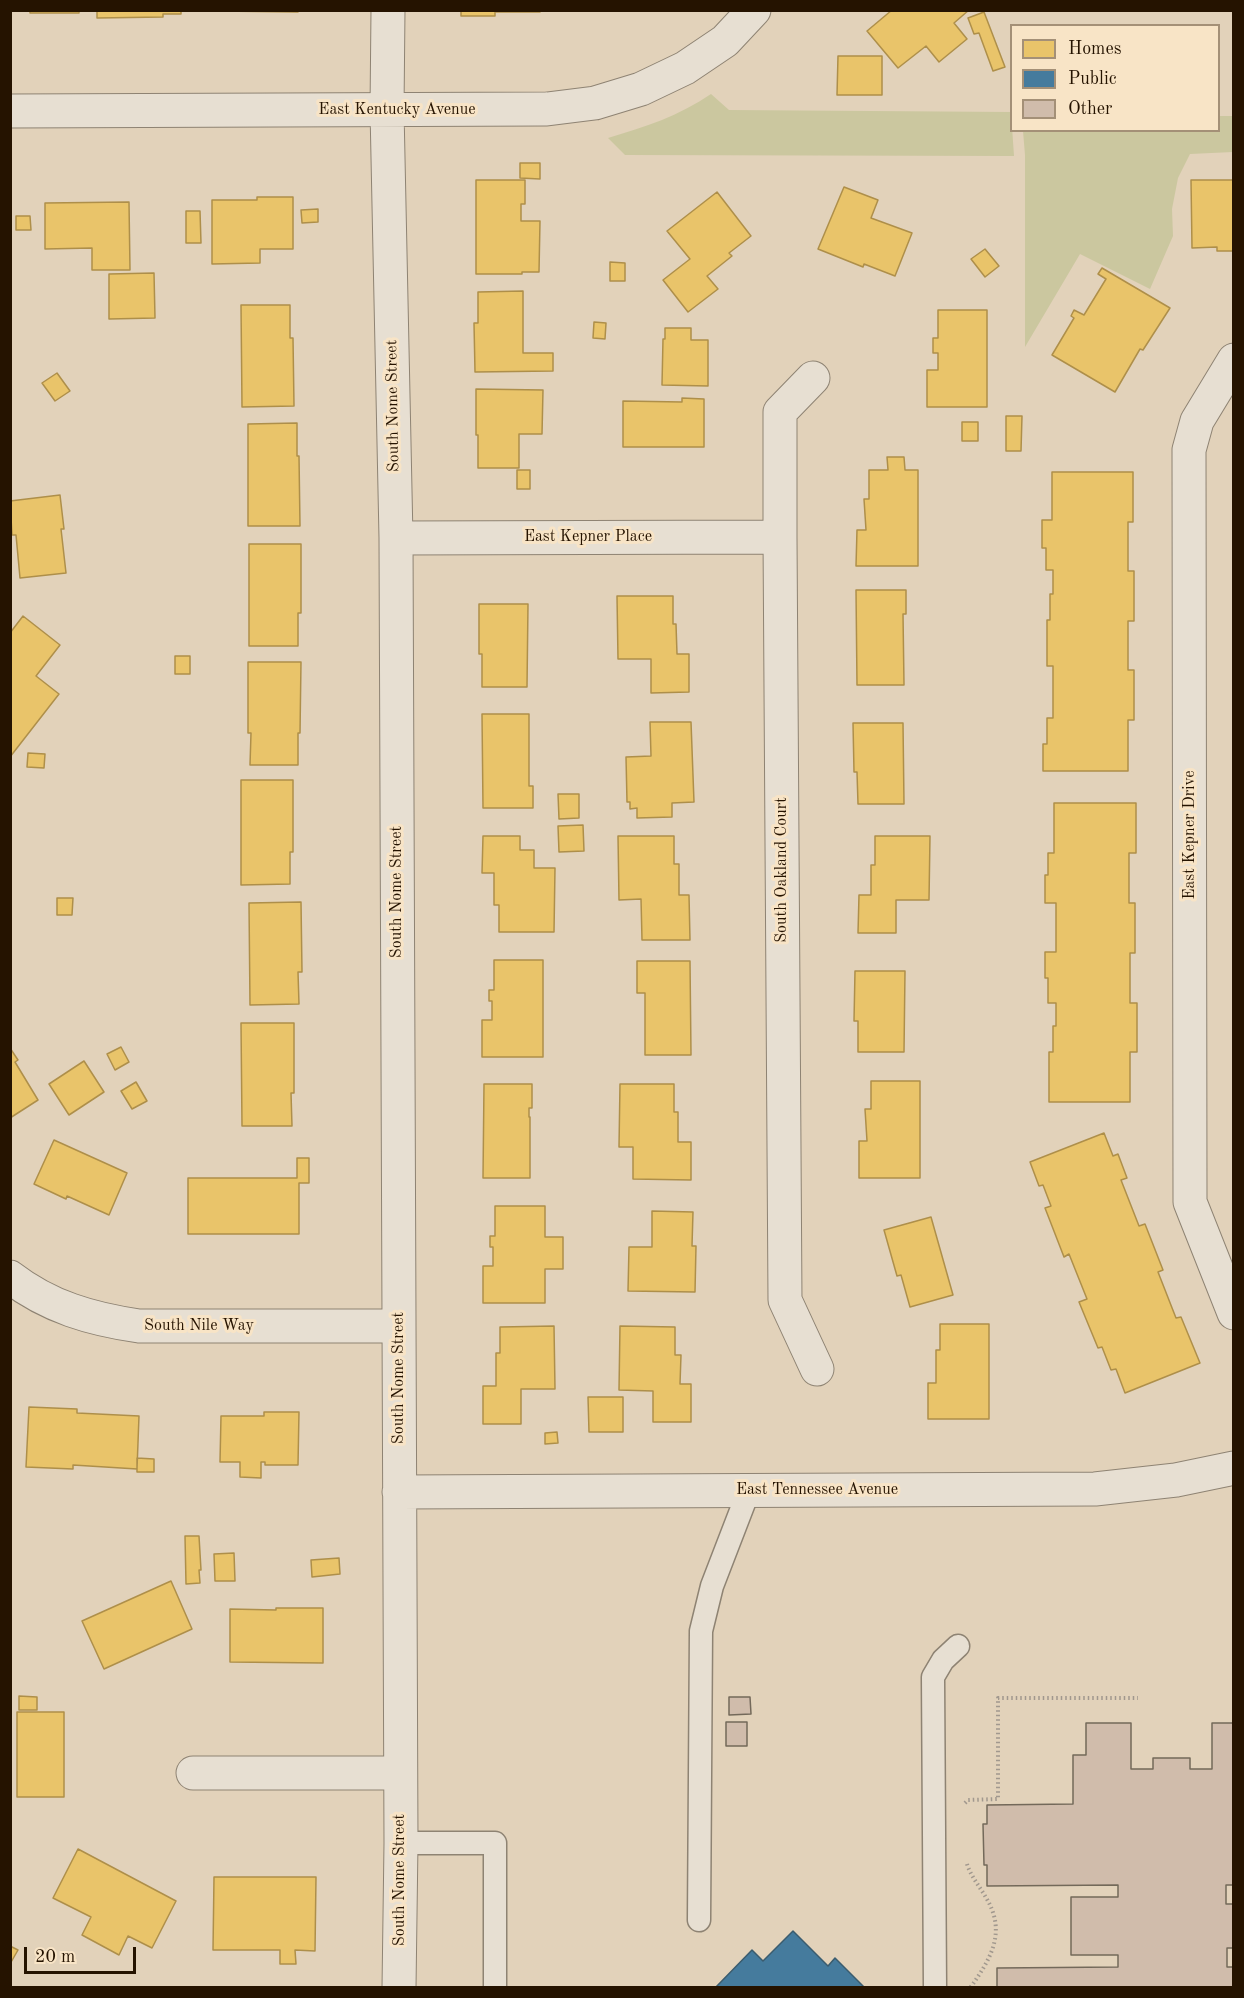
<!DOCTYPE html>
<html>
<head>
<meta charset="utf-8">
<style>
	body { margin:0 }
	#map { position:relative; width:1244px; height:1998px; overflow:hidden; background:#e2d2ba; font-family:"Old Standard TT",serif }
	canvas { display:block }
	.frame { position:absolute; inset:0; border:12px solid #251300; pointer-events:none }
	.legend { position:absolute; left:1010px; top:24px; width:210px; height:108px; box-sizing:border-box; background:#f8e4c6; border:2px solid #a49077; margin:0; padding:8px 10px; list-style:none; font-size:18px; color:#251300 }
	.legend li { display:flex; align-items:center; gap:12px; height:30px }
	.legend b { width:30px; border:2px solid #a49077 }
	.scale { position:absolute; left:24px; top:1947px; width:112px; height:27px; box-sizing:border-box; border:3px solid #251300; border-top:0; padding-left:8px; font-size:18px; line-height:21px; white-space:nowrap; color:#251300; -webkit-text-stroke:4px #f8e4c6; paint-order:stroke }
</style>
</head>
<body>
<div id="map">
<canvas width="1244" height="1998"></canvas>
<div class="frame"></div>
<ul class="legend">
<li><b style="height:16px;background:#e9c46a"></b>Homes</li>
<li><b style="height:16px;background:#457b9d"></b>Public</li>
<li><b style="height:16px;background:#d0bcab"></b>Other</li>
</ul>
<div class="scale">20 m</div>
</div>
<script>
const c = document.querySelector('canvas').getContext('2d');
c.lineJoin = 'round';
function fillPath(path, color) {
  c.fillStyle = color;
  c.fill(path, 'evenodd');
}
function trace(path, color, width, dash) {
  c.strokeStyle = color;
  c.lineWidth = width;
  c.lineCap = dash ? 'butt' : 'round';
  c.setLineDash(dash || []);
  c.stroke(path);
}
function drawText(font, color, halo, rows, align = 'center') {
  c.font = font + ' "Old Standard TT",serif';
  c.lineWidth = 6;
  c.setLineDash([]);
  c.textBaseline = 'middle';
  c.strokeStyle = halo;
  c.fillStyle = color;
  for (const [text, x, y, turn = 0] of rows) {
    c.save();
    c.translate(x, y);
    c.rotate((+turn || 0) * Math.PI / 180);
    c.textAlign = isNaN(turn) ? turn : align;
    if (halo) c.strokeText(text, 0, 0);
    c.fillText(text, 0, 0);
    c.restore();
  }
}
const green = new Path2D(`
	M711 94 729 110 1011 112 1014 156 625 155 608 138C645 127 679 116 711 94Z
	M1219 116H1233V152L1190 154 1178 178 1172 209 1173 236 1150 289 1080 254 1025 347V155L1023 131 1218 130Z`);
const homes = new Path2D(`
	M10 10H79V13H30V11Z
	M97 10H181V14H163V17L97 18Z
	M218 10H298V12L218 11Z
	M461 10H540V12H495V16H461Z
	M892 10H969L954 23 967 39 939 62 926 46 898 68 867 31Z
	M984 12 1005 67 993 71 979 33 974 34 968 18Z
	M838 56H882V95H837Z
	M520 163H540V179L520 178Z
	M476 180H525V204H521V221H540L539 272H522V274H476Z
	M1191 180H1234V251H1217V247L1192 248Z
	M844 187 878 200 871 218 912 233 895 276 864 264 863 267 818 249Z
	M717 192 751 236 729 253 732 256 707 276 718 289 688 312 663 280 690 259 667 231Z
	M257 197H293V249H260V263L212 264V200H257Z
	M129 202 130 270H92V248L45 249V203Z
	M318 209V222L302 223 301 210Z
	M186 211H200L201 243H186Z
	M16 216H30L31 230H16Z
	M985 249 999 266 985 277 971 259Z
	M610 262 625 263V281H610Z
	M1102 268 1170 308 1143 350 1140 349 1115 392 1052 355 1074 318 1071 316 1074 310 1084 315 1106 279 1098 274Z
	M154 273 155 318 109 319V274Z
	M523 291V353H553V371L475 372 474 323H478V292Z
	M241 305H290V338H293L294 406 242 407Z
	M938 310H987V407H927V370H938V353H933V338H938Z
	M594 322 606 323 605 339 593 338Z
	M665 328H691V340H708V386L662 385 663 339H665Z
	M57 373 70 391 55 401 42 383Z
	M476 389 543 390 542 434H519V468H478V435H476Z
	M682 398 704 399V447H623V401L682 402Z
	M1006 416H1022L1021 451H1006Z
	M962 422H978V441H962Z
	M297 423V456H299L300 526H248V424Z
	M887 457H904L905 470H918V566H856L857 530H866L864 499H869V470H888Z
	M517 470H530V489H517Z
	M1052 472H1133V522H1128V571H1134V621H1128V670H1134V720H1128V771H1043V744H1047V718H1053V666H1047V620H1050V594H1053V570H1046V548H1042V520H1052Z
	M60 495 64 529H61L66 573 20 578 16 535H12L10 501Z
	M249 544H301V613H298V646H249Z
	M856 590H906V614H903L904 685H857Z
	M617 596H673V624H676L677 654H689V692L651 693V659H618Z
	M479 604H528L527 687H482V654H479Z
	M23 616 60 645 36 676 59 694 10 757V633Z
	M175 656H190V674H175Z
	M248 662H301L300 733H298V765H250L251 733H248Z
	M482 714H529V786H533V808H483Z
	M650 722H691L694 802 672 803V817L637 818V808L630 809V802H627L626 757 651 756Z
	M853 723H903L904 804H858L857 772H854Z
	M28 753 45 754 44 768 27 767Z
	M241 780H293V852H290V884L241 885Z
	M558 794H579V818L559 819Z
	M1054 803H1136V853H1129V903H1135V953H1130V1003H1137V1052H1130V1102H1049V1052H1053V1026H1056V1003H1048V978H1045V952H1056V903H1045V875H1048V853H1054Z
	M583 825 584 851 559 852 558 826Z
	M483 836H520V850H534V868H555L554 932H499V905H494V873H482Z
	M618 836H674V864H679V895H689L690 940H642L641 899 619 900Z
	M875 836H930L929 900H896V933H858L859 895H871V865H875Z
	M57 898H73L72 915H57Z
	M301 902 302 972H298L299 1004 250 1005 249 903Z
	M494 960H543V1057H482V1020H492V1001H489V990H494Z
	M637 961H690L691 1055H645V993H637Z
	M855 971H905L904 1052H858V1021H854Z
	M241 1023H294V1093H291L292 1126H242Z
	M121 1047 129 1062 115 1070 107 1054Z
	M10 1048 18 1060 15 1062 38 1100 10 1118Z
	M84 1061 104 1092 69 1115 49 1084Z
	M871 1081H920V1178H859V1141H867L865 1109H871Z
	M136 1082 147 1101 132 1109 121 1091Z
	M484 1084H532V1108H529V1117H530V1178H483Z
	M620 1084H674V1112H678V1142H691V1180L633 1179V1147H619Z
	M1104 1133 1113 1156 1118 1154 1127 1178 1121 1180 1139 1226 1145 1224 1163 1270 1158 1272 1176 1318 1181 1317 1200 1363 1125 1393 1116 1369 1111 1370 1102 1347 1098 1348 1079 1302 1087 1299 1069 1254 1064 1257 1045 1208 1051 1206 1043 1185 1039 1186 1030 1162Z
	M54 1140 127 1173 109 1215 67 1196 66 1199 34 1184Z
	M297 1158H309V1183H299V1234H188V1178H297Z
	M495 1206H545V1237H563V1269H545V1303H483V1266H493V1247H490V1236H495Z
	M652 1211 693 1212 692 1246H696L695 1292 628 1291 629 1247H652Z
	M931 1217 953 1295 910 1307 901 1275 897 1276 884 1230Z
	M940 1324H989V1419H928V1383H936V1350H940Z
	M554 1326 555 1389H521V1424H483V1386H496V1353H500V1327Z
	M620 1326 675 1327V1355H681L680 1384H691V1422H653V1391L619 1390Z
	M588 1397H623V1432H589Z
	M29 1407 77 1409V1413L139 1416 137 1469 73 1465V1469L26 1467Z
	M264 1412H299L298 1465H265V1462H261V1478L240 1477V1462H220L221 1416H264Z
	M557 1432 558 1443 545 1444V1433Z
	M137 1458 154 1459V1472H137Z
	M185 1536H199L201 1570H199L200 1583 186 1584Z
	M234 1553 235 1581H215L214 1554Z
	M339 1558 340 1574 312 1577 311 1560Z
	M171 1581 192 1629 104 1669 82 1621Z
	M276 1608H323V1663L230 1662V1609L276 1610Z
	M19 1696 37 1697V1710H19Z
	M17 1712H64V1797H17Z
	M78 1849 176 1901 152 1948 128 1936 119 1955 82 1935 91 1917 53 1898Z
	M214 1877H316L315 1951 295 1950 296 1964H280V1950H213Z
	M10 1946 18 1950 10 1964Z`);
const public = new Path2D(`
	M793 1931 828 1966 835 1958 865 1988H715L752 1950 763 1961Z`);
const building = new Path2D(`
	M729 1697H750L751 1714 729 1715Z
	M726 1722H747V1746H726Z
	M1086 1723H1131V1769H1153V1758H1190V1769H1212V1723H1234V1885H1226V1904H1234V1948H1227V1967H1234V1988H997V1968L1118 1967V1955H1071V1897H1118V1885L987 1886V1865H984L983 1824H987V1805L1073 1804V1755H1086Z`);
const path = new Path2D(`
	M965 1803 968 1800 998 1799V1698H1138
	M967 1864C971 1877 981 1888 988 1901 1006 1934 990 1960 970 1988`);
const service = new Path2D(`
	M401 1843H495V1988
	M699 1920 701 1631 712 1586 749 1490
	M935 1988 933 1677 943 1660 958 1646`);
const minor = new Path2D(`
	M388 10 387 110 396 538 401 1843 399 1988
	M10 111 547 109 595 103 641 89 685 68 725 41 754 10
	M1234 360 1197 421 1189 450 1190 1202 1234 1313
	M813 378 780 412V537L785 1300 817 1369
	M396 538 780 537
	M10 1277C49 1307 91 1319 139 1326H399
	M399 1492 1095 1489 1176 1480 1234 1468
	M193 1773H400`);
const streetNames = [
	["East Kentucky Avenue",397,110],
	["South Nome Street",393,406,-91],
	["East Kepner Place",588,537],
	["East Kepner Drive",1190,835,-90],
	["South Oakland Court",782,870,-90],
	["South Nome Street",397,892,-90],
	["South Nile Way",199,1326],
	["South Nome Street",399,1378,-90],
	["East Tennessee Avenue",817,1490],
	["South Nome Street",400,1880,-90]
];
fillPath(green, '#cbc79f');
fillPath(homes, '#e9c46a');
trace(homes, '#ae8f4a', 1.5);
fillPath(public, '#457b9d');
trace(public, '#3b5c6e', 1.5);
fillPath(building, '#d0bcab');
trace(building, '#73695a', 1.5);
trace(service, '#8e8373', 25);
trace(minor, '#8e8373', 35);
trace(path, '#a1988e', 4, [1.5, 3]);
trace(service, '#e7dfd2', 22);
trace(minor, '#e7dfd2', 33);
drawText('16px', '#251300', '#f8e4c6', streetNames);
</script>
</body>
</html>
